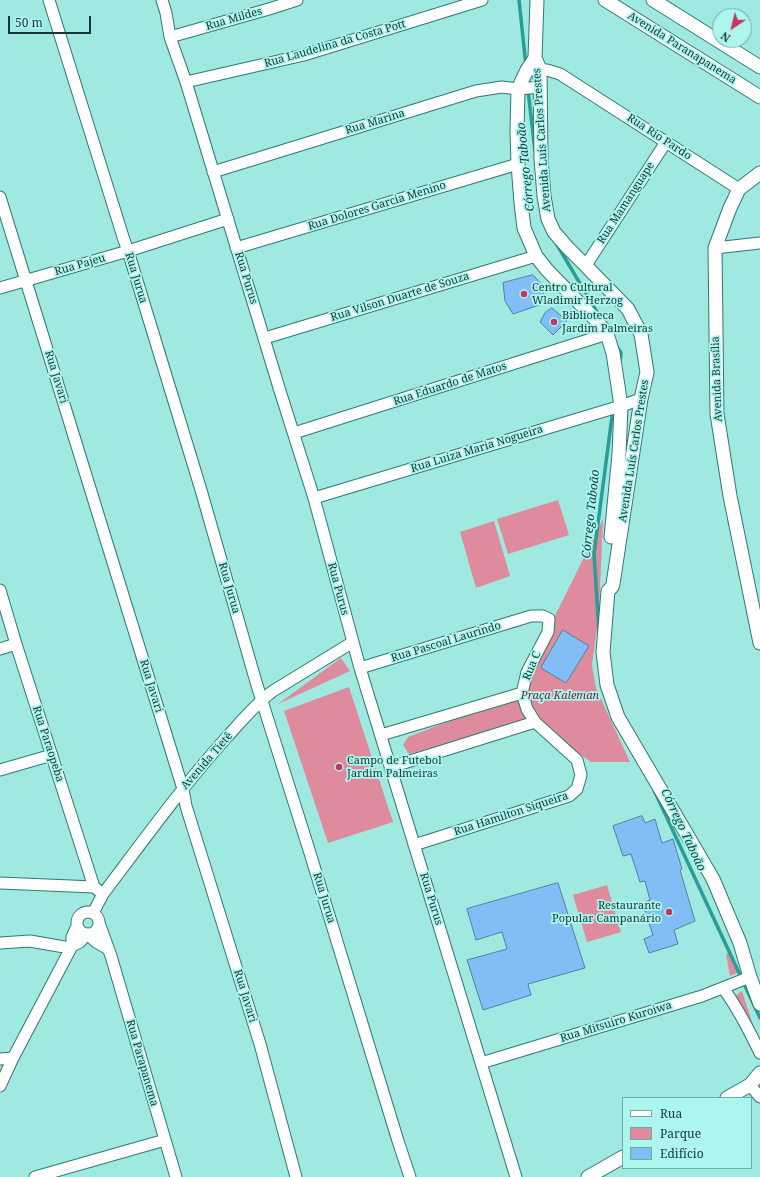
<!DOCTYPE html>
<html>
<head>
<meta charset="utf-8">
<style>
	body { margin:0 }
	#map { position:relative; width:760px; height:1177px; overflow:hidden; background:#a0e9e0; font-family:"Noto Serif",serif }
	canvas { display:block }
	.legend { position:absolute; left:622px; top:1097px; width:130px; height:72px; box-sizing:border-box; background:#adf6ee; border:1px solid #71a9a3; margin:0; padding:5px 7px; list-style:none; font-size:12px; color:#183633 }
	.legend li { display:flex; align-items:center; gap:8px; height:20px }
	.legend b { width:20px; border:1px solid #71a9a3 }
	.north { position:absolute; left:712px; top:8px; width:40px; height:40px; box-sizing:border-box; background:#adf6ee; border:1px solid #71a9a3; border-radius:50%; rotate:215deg; font-size:11px; font-weight:700; line-height:16px; text-align:center; color:#183633 }
	.north::after { content:''; display:block; margin:auto; width:14px; height:18px; background:#c43561; clip-path:polygon(50% 0,100% 100%,50% 72%,0 100%) }
	.scale { position:absolute; left:8px; top:16px; width:83px; height:18px; box-sizing:border-box; border:2px solid #183633; border-top:0; padding-left:5px; font-size:12px; line-height:14px; white-space:nowrap; color:#183633; -webkit-text-stroke:3px #adf6ee; paint-order:stroke }
</style>
</head>
<body>
<div id="map">
<canvas width="760" height="1177"></canvas>
<ul class="legend">
<li><b style="height:5px;background:#fff"></b>Rua</li>
<li><b style="height:11px;background:#de8c9d"></b>Parque</li>
<li><b style="height:11px;background:#81bef5"></b>Edifício</li>
</ul>
<div class="north">N</div>
<div class="scale">50 m</div>
</div>
<script>
const c = document.querySelector('canvas').getContext('2d');
c.lineJoin = 'round';
function fillPath(path, color) {
  c.fillStyle = color;
  c.fill(path, 'evenodd');
}
function trace(path, color, width, dash) {
  c.strokeStyle = color;
  c.lineWidth = width;
  c.lineCap = dash ? 'butt' : 'round';
  c.setLineDash(dash || []);
  c.stroke(path);
}
function drawText(font, color, halo, rows, align = 'center') {
  c.font = font + ' "Noto Serif",serif';
  c.lineWidth = 3.5;
  c.setLineDash([]);
  c.textBaseline = 'middle';
  c.strokeStyle = halo;
  c.fillStyle = color;
  for (const [text, x, y, turn = 0] of rows) {
    c.save();
    c.translate(x, y);
    c.rotate((+turn || 0) * Math.PI / 180);
    c.textAlign = isNaN(turn) ? turn : align;
    if (halo) c.strokeText(text, 0, 0);
    c.fillText(text, 0, 0);
    c.restore();
  }
}
const green = new Path2D(`
	M558 500 569 535 508 554 497 519Z
	M603 519 599 612 592 665 596 688 630 762H591L535 722 409 754 403 745 408 737 522 693 532 662Z
	M494 521 510 576 476 588 460 532Z
	M341 658 350 671 278 704Z
	M349 687 393 822 328 843 284 711Z
	M607 885 621 932 587 942 573 895Z
	M732 953 739 972 730 976 726 954Z
	M742 991 753 1025 735 996Z`);
const stream = new Path2D(`
	M519 0 526 66
	M528 90 535 151
	M556 243 598 314
	M617 347 621 353 620 362
	M599 632 594 554 613 409
	M654 790 760 1018`);
const building = new Path2D(`
	M533 275 544 287 542 304 513 314 505 301 503 283Z
	M552 308 567 321 553 335 540 322 545 313Z
	M563 630 589 646 566 683 541 668Z
	M642 816 645 823 655 819 662 843 673 839 682 869 680 870 695 921 674 930 678 944 649 953 644 939 653 935 642 903 650 900 645 881 640 882 631 854 623 856 613 826Z
	M558 883 585 968 528 984 531 995 483 1010 467 960 507 949 502 932 476 940 467 909Z`);
const minor = new Path2D(`
	M49 0 124 240 128 251 201 490 256 682 310 853 398 1141 410 1177
	M162 0 166 13 170 37 186 82 280 391 314 498 360 668 516 1177
	M170 37 269 9 297 0
	M532 70H547L560 74 739 189
	M186 82 304 55 482 0
	M213 172 476 91 502 87 518 89 540 87
	M0 197 183 789 186 806 260 1044 296 1177
	M236 248 518 164
	M715 248 760 243
	M586 266 590 259 666 142
	M0 288 128 251 228 219
	M265 338 536 256
	M294 433 607 334
	M314 498 621 406 641 399
	M0 590 16 644 94 887 103 894
	M0 649 16 644
	M360 668 531 616H543L549 619 548 632 527 672 522 693 527 709 535 722 577 760 581 775 577 789 569 796 414 845
	M381 735 522 693
	M391 767 535 722
	M0 770 52 755
	M0 883 94 887
	M77 923a11 11 0 1 1 22 0a11 11 0 1 1-22 0Z
	M93 913 103 894C143 841 182 787 226 738 241 722 255 704 273 691L353 642
	M99 923 111 956 176 1177
	M0 943 30 941 70 948
	M72 946 80 942 87 934 96 942 108 949
	M723 988C738 1008 749 1030 760 1053
	M0 1059 13 1058
	M481 1063 702 996 750 977
	M750 1085 760 1097
	M0 1086 13 1058 72 946V937L77 926
	M35 1177 165 1140`);
const tertiary = new Path2D(`
	M537 0 535 58 540 69 541 159 544 196 548 219 554 232 567 247 586 266 628 309 641 334 647 372 641 399 613 584 612 587 608 591 603 652 607 685 618 717 713 879 740 943 750 977 760 1004
	M605 0 760 97
	M653 0 760 67
	M535 58 527 70 518 89 517 132 518 164 521 203 524 228 536 256 547 270 596 320 607 334 613 353 621 406 619 454 611 537
	M760 173 739 189 730 208 715 248 717 414 730 496 760 643
	M727 1098 750 1085 760 1073
	M588 1177 623 1157`);
const markers = [
	[524,294,4,"#c43561"],
	[554,322,4,"#c43561"],
	[339,767,4,"#c43561"],
	[669,912,4,"#c43561"]
];
const streetNames = [
	["Rua Mildes",234,19,-16],
	["Rua Laudelina da Costa Pott",335,44,-16],
	["Avenida Paranapanema",682,48,32],
	["Rua Marina",375,122,-17],
	["Rua Rio Pardo",659,137,33],
	["Avenida Luís Carlos Prestes",542,140,-94],
	["Rua Mamanguape",626,203,-57],
	["Rua Dolores Garcia Menino",377,206,-17],
	["Rua Pajeu",80,265,-16],
	["Rua Jurua",136,278,73],
	["Rua Purus",246,278,73],
	["Rua Vilson Duarte de Souza",400,297,-17],
	["Rua Javari",56,377,73],
	["Avenida Brasília",717,379,-92],
	["Rua Eduardo de Matos",450,384,-18],
	["Rua Luíza Maria Nogueira",477,449,-17],
	["Avenida Luís Carlos Prestes",634,451,-81],
	["Rua Jurua",229,588,74],
	["Rua Purus",338,589,75],
	["Rua Pascoal Laurindo",446,642,-17],
	["Rua C",532,666,-68],
	["Rua Javari",151,686,73],
	["Rua Paraopeba",48,744,72],
	["Avenida Tietê",207,761,-49],
	["Rua Hamilton Siqueira",511,814,-18],
	["Rua Jurua",324,898,73],
	["Rua Purus",431,899,73],
	["Rua Javari",245,996,73],
	["Rua Mitsuiro Kuroiwa",616,1022,-17],
	["Rua Parapanema",142,1063,74]
];
const poiNames = [
	["Centro Cultural",532,288],
	["Wladimir Herzog",532,301],
	["Biblioteca",562,316],
	["Jardim Palmeiras",562,329],
	["Campo de Futebol",347,761],
	["Jardim Palmeiras",347,774],
	["Restaurante",661,906,"right"],
	["Popular Campanário",661,919,"right"]
];
const parkNames = [
	["Praça Kaleman",560,696]
];
const waterNames = [
	["Córrego Taboão",526,167,-96],
	["Córrego Taboão",591,514,-84],
	["Córrego Taboão",683,830,65]
];
fillPath(green, '#de8c9d');
trace(stream, '#289e95', 3.5);
fillPath(building, '#81bef5');
trace(building, '#557ea3', 1);
trace(minor, '#307973', 13);
trace(tertiary, '#307973', 15);
trace(minor, '#fff', 11);
trace(tertiary, '#fff', 13);
for (const [x, y, r, color] of markers) {
  const dot = new Path2D();
  dot.arc(x, y, r, 0, 2 * Math.PI);
  c.fillStyle = color;
  c.fill(dot);
  trace(dot, '#adf6ee', 1.5);
}
drawText('11px', '#183633', '#adf6ee', streetNames);
drawText('11px', '#183633', '#adf6ee', poiNames, 'left');
drawText('italic 11px', '#781837', '#adf6ee', parkNames);
drawText('italic 12px', '#11433f', '#adf6ee', waterNames);
</script>
</body>
</html>
